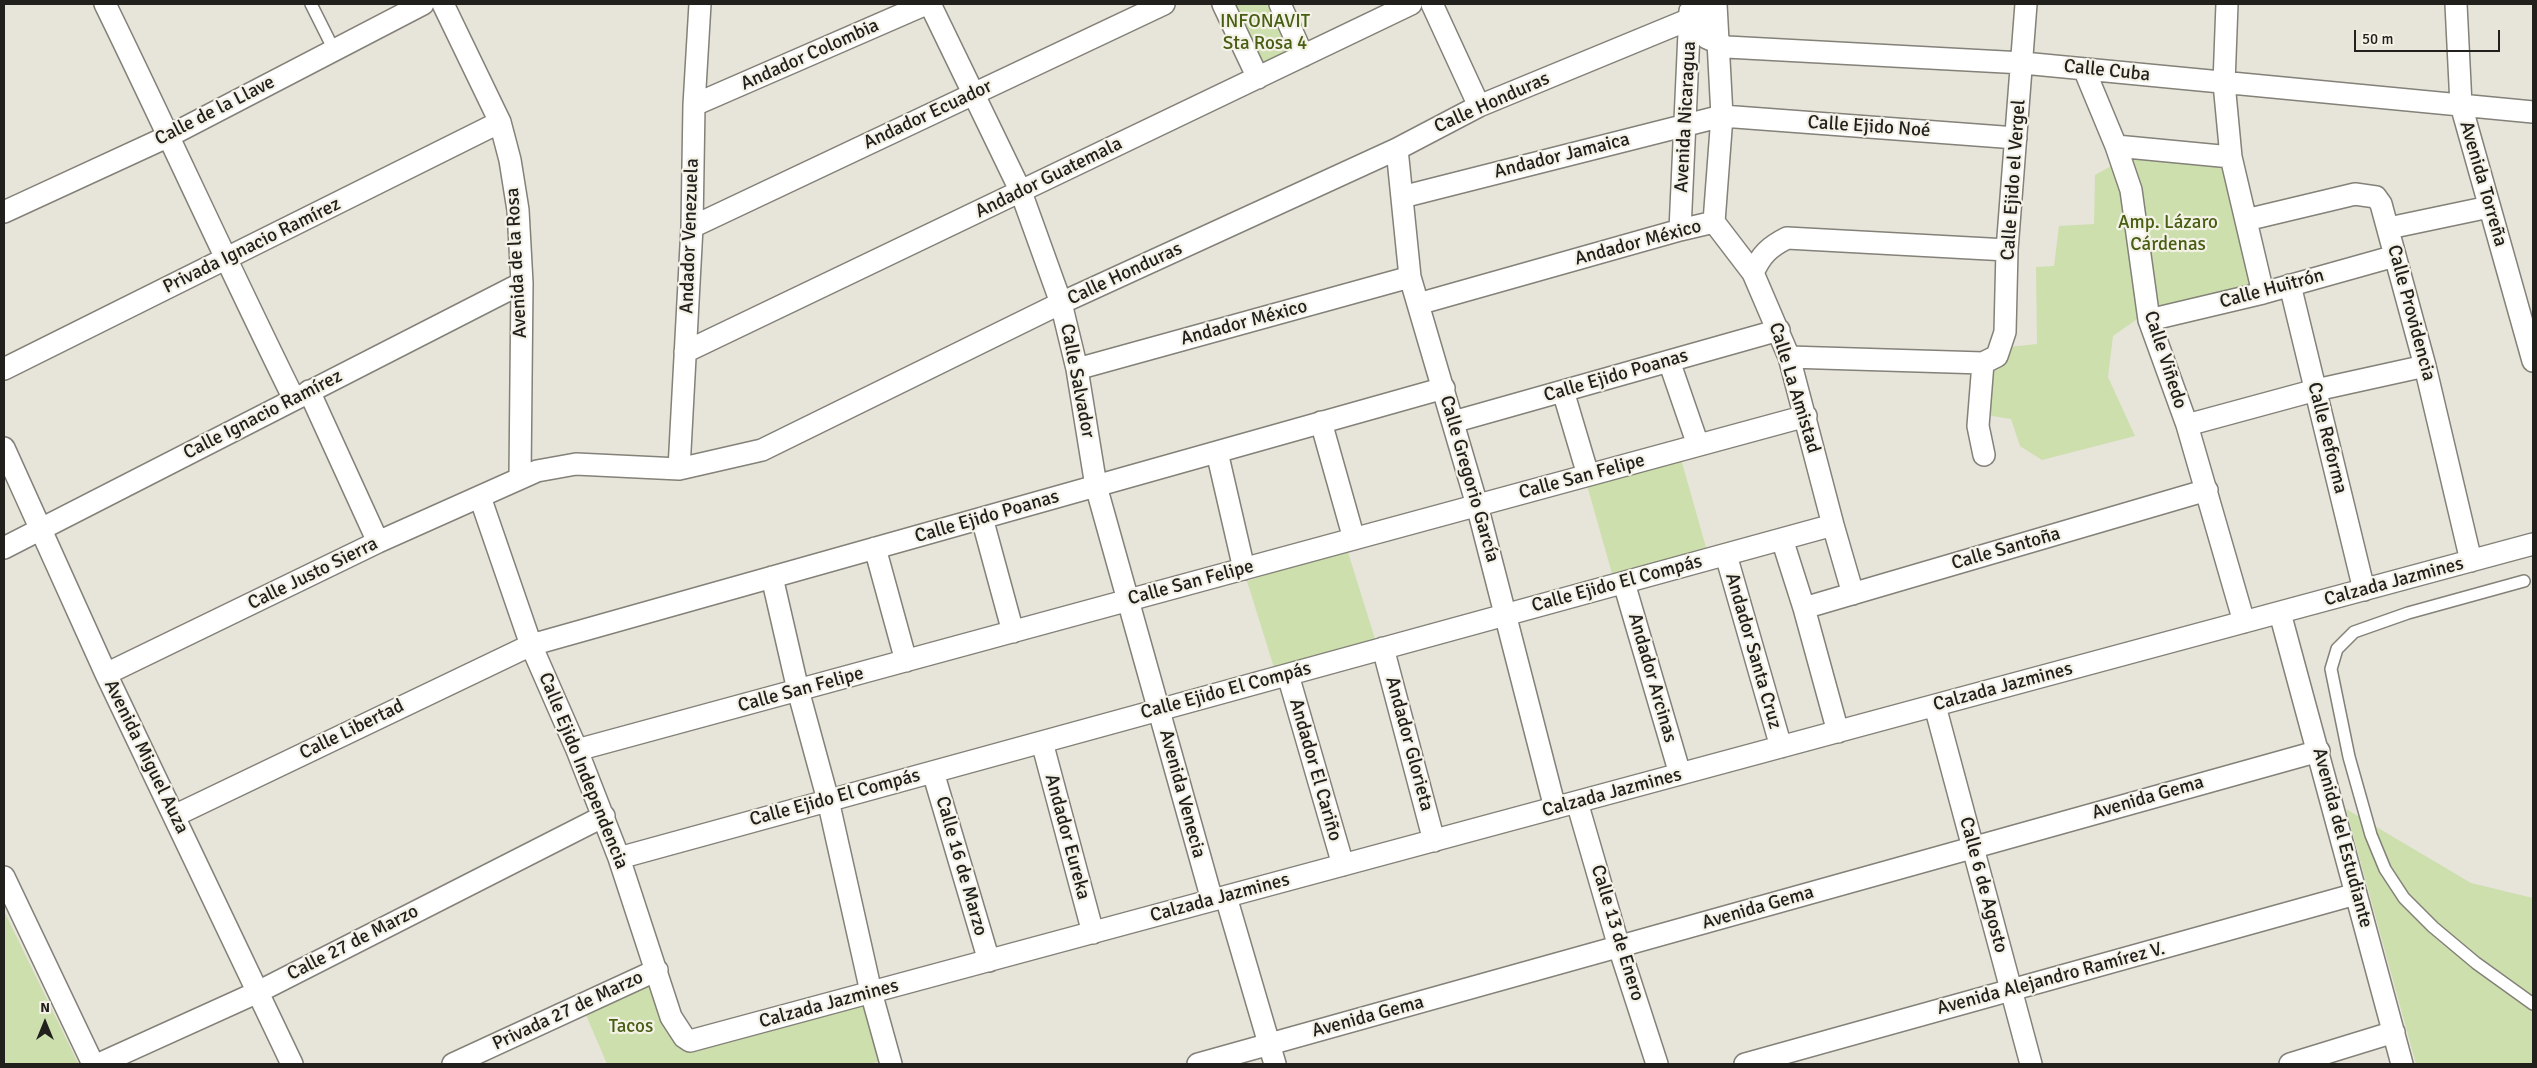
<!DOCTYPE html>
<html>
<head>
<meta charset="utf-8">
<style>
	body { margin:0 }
	#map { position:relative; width:2537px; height:1068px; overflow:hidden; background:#e7e4da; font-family:Signika,sans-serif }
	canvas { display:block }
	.frame { position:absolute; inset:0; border:5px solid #21201d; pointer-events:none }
	.north { position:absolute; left:20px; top:998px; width:50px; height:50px; -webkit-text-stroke:4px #f4f2e7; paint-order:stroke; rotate:0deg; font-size:14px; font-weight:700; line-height:20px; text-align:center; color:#21201d }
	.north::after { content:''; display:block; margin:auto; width:18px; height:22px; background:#21201d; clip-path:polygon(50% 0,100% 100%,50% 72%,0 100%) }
	.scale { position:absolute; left:2354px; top:30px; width:146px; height:22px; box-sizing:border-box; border:2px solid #21201d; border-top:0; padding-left:6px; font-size:15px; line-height:18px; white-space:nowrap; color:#21201d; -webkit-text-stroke:4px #f4f2e7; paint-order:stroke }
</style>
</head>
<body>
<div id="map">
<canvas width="2537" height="1068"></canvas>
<div class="frame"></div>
<div class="north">N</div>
<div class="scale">50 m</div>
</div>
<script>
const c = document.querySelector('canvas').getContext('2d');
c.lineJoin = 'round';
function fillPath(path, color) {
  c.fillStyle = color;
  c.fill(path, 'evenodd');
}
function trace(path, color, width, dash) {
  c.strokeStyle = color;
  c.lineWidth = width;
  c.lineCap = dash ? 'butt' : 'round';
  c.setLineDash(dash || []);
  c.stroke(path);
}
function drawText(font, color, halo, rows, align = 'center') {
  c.font = font + ' Signika,sans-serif';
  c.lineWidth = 4.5;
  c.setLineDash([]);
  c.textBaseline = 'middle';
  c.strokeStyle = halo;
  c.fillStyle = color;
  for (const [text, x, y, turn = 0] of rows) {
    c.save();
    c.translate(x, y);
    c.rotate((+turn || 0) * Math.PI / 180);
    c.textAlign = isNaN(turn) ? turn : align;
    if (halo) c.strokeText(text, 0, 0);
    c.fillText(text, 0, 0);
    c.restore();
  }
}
const green = new Path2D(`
	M1223 4H1280L1303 56 1258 78Z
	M2131 155 2226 164 2255 288 2140 317 2113 336 2108 377 2135 436 2042 460 2020 446 2011 419 1986 415 1992 368 2009 347 2037 344 2036 267 2054 266 2059 226 2094 224 2095 175Z
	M1679 452 1707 551 1613 577 1585 478Z
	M1347 549 1376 642 1276 674 1247 581Z
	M2346 809 2471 883 2533 898V1064H2416Z
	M4 911 78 1063 75 1064H4Z
	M656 974 667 1017 703 1046 721 1045 868 1001 882 1061 867 1064H607L583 1008Z`);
const service = new Path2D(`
	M311 4 334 50
	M2524 581 2408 613 2354 632 2337 649 2331 669 2349 757 2371 835 2385 869 2404 898 2433 927 2476 963 2533 1004`);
const minor = new Path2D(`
	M105 4C169 135 229 268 294 399
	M443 4 500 122 510 160 518 210 522 283 520 477
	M930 4 1021 192 1061 303 1077 369 1096 486 1212 900
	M1223 4 1258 78
	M1280 4 1303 56
	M1432 4 1479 106
	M2227 4 2224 83 2231 157 2263 293
	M2456 4 2461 105 2533 361
	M1690 19 1707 38 1727 47 2023 63 2533 112
	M2084 69 2116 146 2131 190 2149 320 2187 425 2244 622
	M694 105 926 4
	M2116 146 2231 157
	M1397 149 1410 277 1477 505 1555 808
	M1402 197 1722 116 2016 138
	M4 212 169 136 423 4
	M2246 220 2355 194 2376 197 2381 204 2425 366 2471 561
	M1714 222 1753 273 1789 357 1833 525 1853 594
	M1714 222 1722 116 1716 4
	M692 227 1164 4
	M2389 228 2489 207
	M1680 230 1690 11
	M1753 273C1761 255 1769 247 1787 238L2007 250
	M2290 285 2364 590
	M1418 304 1680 230 1714 222
	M2149 320 2263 293 2395 256
	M685 352 1411 4
	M1789 357 1983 363 1997 356 2005 332 2007 250 2026 4
	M1669 361 1698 445
	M1983 363 1978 426 1984 455
	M4 369 500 122
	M1077 369 1410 277
	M309 391 378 542
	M1563 391 1588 475
	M1321 422 1354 539
	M1453 422 1779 330
	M2187 425 2316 390 2425 366
	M4 448 106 674 292 1064
	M1217 452 1244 569
	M679 469 692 227 694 105 700 4
	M480 497 531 645 577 750 619 858 671 1017 684 1037 690 1041 2533 544
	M982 518 1013 632
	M1782 539 1804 608 1838 732
	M4 548 522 283
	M875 548 906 661
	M1726 555 1781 747
	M772 577 798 690 828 800 871 992 891 1064
	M1624 583 1680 774
	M1804 608 2207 490
	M2280 613 2402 1064
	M1383 648 1434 841
	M106 674 378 542 537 471 576 464 679 469 762 450 1061 303 1397 149 1479 106 1690 19 1714 4
	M1288 675 1343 865
	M1935 706 2031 1064
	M1042 742 1093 933
	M577 750 1806 416
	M933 772 989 961
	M1577 802 1619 947 1657 1064
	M174 816 531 645 1444 388
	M619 858 1833 525
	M4 877 93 1064
	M1226 897 1275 1064
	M99 1064 258 992 604 816
	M453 1064 657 970
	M1198 1064 2319 751
	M1745 1064 2356 894
	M2290 1064 2394 1032`);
const parkNames = [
	["INFONAVIT",1265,22],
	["Sta Rosa 4",1265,44],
	["Amp. Lázaro",2168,223],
	["Cárdenas",2168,245],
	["Tacos",631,1027]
];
const streetNames = [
	["Andador Colombia",810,55,-24],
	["Calle Cuba",2107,71,6],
	["Calle Honduras",1492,103,-24],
	["Calle de la Llave",215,111,-27],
	["Andador Ecuador",928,115,-25],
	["Avenida Nicaragua",1686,117,-87],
	["Calle Ejido Noé",1869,127,4],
	["Andador Jamaica",1562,156,-14],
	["Andador Guatemala",1049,178,-26],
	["Calle Ejido el Vergel",2014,180,-86],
	["Avenida Torreña",2483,184,74],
	["Andador Venezuela",690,236,-88],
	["Andador México",1638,243,-15],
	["Privada Ignacio Ramírez",252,246,-26],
	["Avenida de la Rosa",517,263,-93],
	["Calle Honduras",1125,274,-25],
	["Calle Huitrón",2272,289,-15],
	["Calle Providencia",2411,313,75],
	["Andador México",1244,323,-15],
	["Calle Viñedo",2165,360,72],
	["Calle Ejido Poanas",1616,376,-16],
	["Calle Salvador",1077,381,79],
	["Calle La Amistad",1794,388,73],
	["Calle Ignacio Ramírez",263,415,-27],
	["Calle Reforma",2327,438,76],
	["Calle San Felipe",1582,477,-15],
	["Calle Gregorio García",1469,479,74],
	["Calle Ejido Poanas",987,517,-16],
	["Calle Santoña",2006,549,-16],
	["Calle Justo Sierra",313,574,-26],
	["Calzada Jazmines",2394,582,-15],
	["Calle San Felipe",1191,583,-15],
	["Calle Ejido El Compás",1617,584,-15],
	["Andador Santa Cruz",1753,651,74],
	["Andador Arcinas",1652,678,74],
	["Calzada Jazmines",2003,687,-15],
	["Calle San Felipe",801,690,-15],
	["Calle Ejido El Compás",1226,691,-15],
	["Calle Libertad",352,730,-26],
	["Andador Glorieta",1409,744,75],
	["Avenida Miguel Auza",146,757,64],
	["Andador El Cariño",1315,770,74],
	["Calle Ejido Independencia",583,771,68],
	["Calzada Jazmines",1612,793,-15],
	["Avenida Venecia",1182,794,75],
	["Calle Ejido El Compás",835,798,-15],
	["Avenida Gema",2148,798,-16],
	["Andador Eureka",1067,837,75],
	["Avenida del Estudiante",2342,838,75],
	["Calle 16 de Marzo",961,866,74],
	["Calle 6 de Agosto",1983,885,75],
	["Calzada Jazmines",1220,898,-15],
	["Avenida Gema",1758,908,-16],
	["Calle 13 de Enero",1617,933,73],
	["Calle 27 de Marzo",353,943,-27],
	["Avenida Alejandro Ramírez V.",2051,979,-15],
	["Calzada Jazmines",829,1004,-15],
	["Privada 27 de Marzo",568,1011,-25],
	["Avenida Gema",1368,1017,-15]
];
fillPath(green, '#ccdfad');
trace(service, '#838178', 14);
trace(minor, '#838178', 24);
trace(service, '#fff', 11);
trace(minor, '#fff', 21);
drawText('19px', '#485e12', '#f4f2e7', parkNames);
drawText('19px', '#21201d', '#f4f2e7', streetNames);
</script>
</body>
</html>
